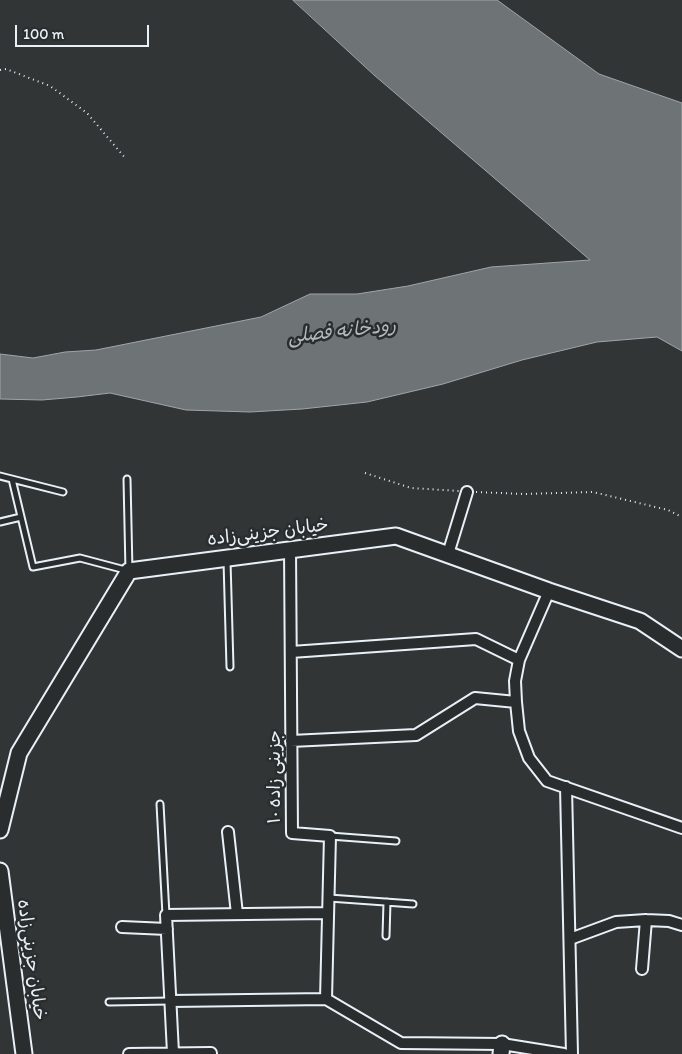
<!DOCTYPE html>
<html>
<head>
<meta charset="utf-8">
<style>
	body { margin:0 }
	#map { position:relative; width:682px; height:1054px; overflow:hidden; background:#323536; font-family:Itim,sans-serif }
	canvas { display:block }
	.scale { position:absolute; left:15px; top:25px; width:134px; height:22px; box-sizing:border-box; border:2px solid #e8f1f8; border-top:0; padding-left:6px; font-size:15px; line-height:18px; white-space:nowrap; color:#e8f1f8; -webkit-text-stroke:4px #2a2d2e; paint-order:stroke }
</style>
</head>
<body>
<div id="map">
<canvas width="682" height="1054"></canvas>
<div class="scale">100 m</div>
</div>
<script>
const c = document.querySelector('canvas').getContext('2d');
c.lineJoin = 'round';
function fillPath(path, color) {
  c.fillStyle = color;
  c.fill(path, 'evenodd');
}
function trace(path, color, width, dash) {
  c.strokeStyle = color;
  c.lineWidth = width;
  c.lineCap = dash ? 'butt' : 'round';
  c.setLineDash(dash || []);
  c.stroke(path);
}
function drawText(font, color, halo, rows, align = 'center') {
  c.font = font + ' Itim,"Playpen Sans Arabic",sans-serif';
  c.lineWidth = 5;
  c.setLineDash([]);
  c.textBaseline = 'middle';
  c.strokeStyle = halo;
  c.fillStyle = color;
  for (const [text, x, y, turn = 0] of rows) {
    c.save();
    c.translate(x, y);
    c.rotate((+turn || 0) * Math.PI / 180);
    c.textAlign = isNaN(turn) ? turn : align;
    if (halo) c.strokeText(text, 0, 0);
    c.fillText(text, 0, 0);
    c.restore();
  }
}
const water = new Path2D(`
	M293 0H497L599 74 682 103V351L657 337 597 342 522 360 443 384 367 402 302 409 250 412 186 410 110 393 77 397 42 400 0 399V354L33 358 65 352 96 350 261 317 310 294H357L408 286 491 267 590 260 374 75Z`);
const path = new Path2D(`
	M0 70 6 69 50 86 87 113 126 159
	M365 473 411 488 459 491
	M476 492 524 494 593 492 668 510 682 517`);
const lane = new Path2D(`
	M0 476 63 492
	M12 479 33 567 80 558 129 571 127 479
	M0 522 21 517
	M227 561 230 667
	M160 804 166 915
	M330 836 396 841
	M329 898 413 904
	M386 936 387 902
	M109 1002 171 1001`);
const street = new Path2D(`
	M290 549 292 833 330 836 326 999
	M448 554 467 492
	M549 591 519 660 515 681 516 702 519 731 529 758 547 781 682 828
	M291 652 476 639 519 660
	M291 741 416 735 475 698 516 702
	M566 787 572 1054
	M228 832 237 914
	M122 927 167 929
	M570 939 616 922 646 920 669 921 682 925
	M642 969 646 920
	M171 1001 326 999 401 1043 502 1044 564 1054
	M173 1053 166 915 328 913
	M129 1054 211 1053V1054`);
const secondary = new Path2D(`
	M0 830 19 753 129 571 396 536 549 591 640 621 682 649
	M0 871 24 1054
	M501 1054 502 1044`);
const streetNames = [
	["خیابان جزینی‌زاده",268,533,-7],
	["جزینی زاده ۱۰",275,777,-90],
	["خیابان جزینی‌زاده",31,960,82]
];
const waterNames = [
	["رودخانه فصلی",342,332,-6]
];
fillPath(water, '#6e7376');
trace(water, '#9fa5aa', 1);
trace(lane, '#e8f1f8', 9);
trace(street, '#e8f1f8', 14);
trace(secondary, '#e8f1f8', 19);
trace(path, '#e8f1f8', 2, [1, 4]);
trace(lane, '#2a2d2e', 5);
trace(street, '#2a2d2e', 10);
trace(secondary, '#2a2d2e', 15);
drawText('18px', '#e8f1f8', '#2a2d2e', streetNames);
drawText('italic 19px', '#b1b8be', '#2a2d2e', waterNames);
</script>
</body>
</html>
